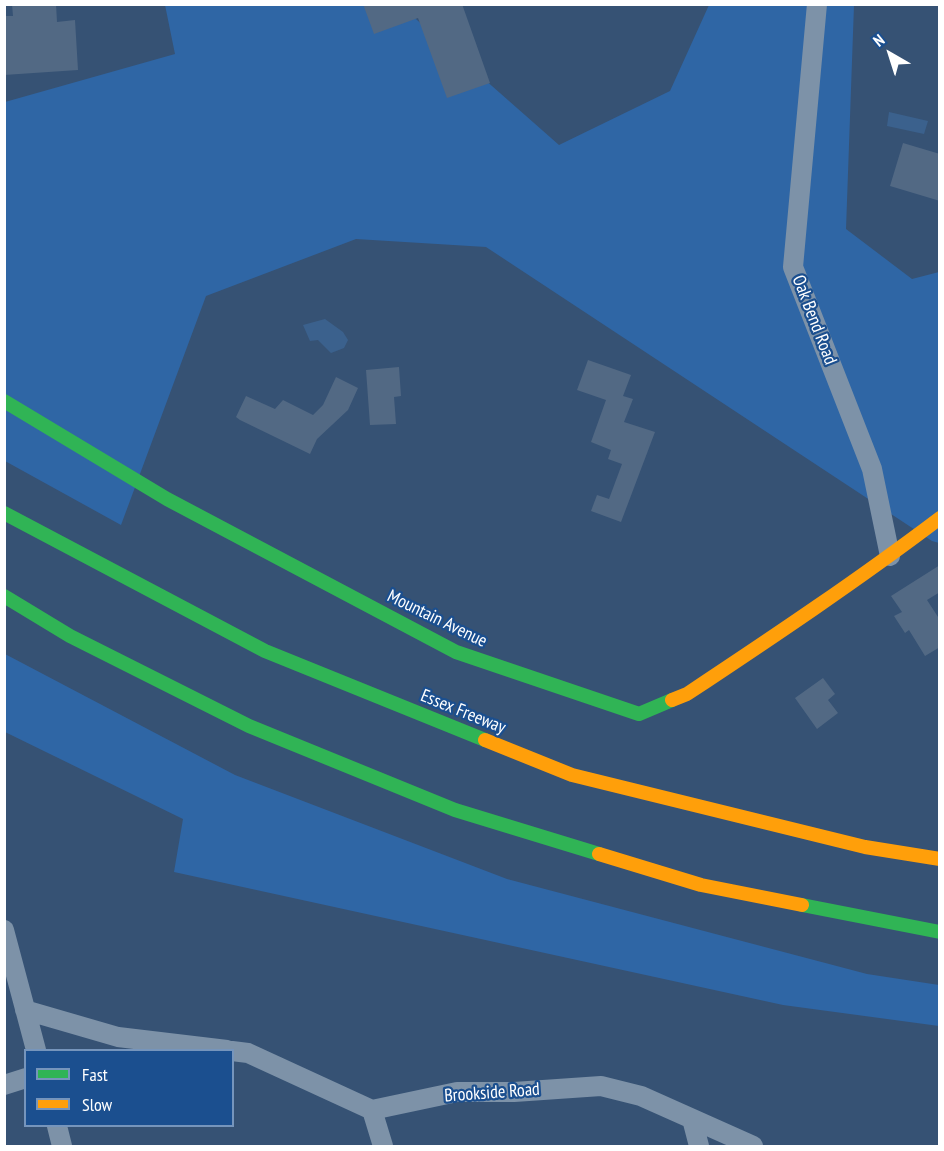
<!DOCTYPE html>
<html>
<head>
<meta charset="utf-8">
<style>
	body { margin:0 }
	#map { position:relative; width:944px; height:1151px; overflow:hidden; background:#365274; font-family:"PT Sans Narrow",sans-serif }
	canvas { display:block }
	.frame { position:absolute; inset:0; border:6px solid #fff; pointer-events:none }
	.legend { position:absolute; left:24px; top:1049px; width:210px; height:78px; box-sizing:border-box; background:#1b4f8f; border:2px solid #7695bc; margin:0; padding:8px 10px; list-style:none; font-size:18px; color:#fff }
	.legend li { display:flex; align-items:center; gap:12px; height:30px }
	.legend b { width:30px; border:2px solid #7695bc }
	.north { position:absolute; left:860px; top:24px; width:60px; height:60px; -webkit-text-stroke:4px #1b4f8f; paint-order:stroke; rotate:321deg; font-size:16px; font-weight:700; line-height:24px; text-align:center; color:#fff }
	.north::after { content:''; display:block; margin:auto; width:21px; height:27px; background:#fff; clip-path:polygon(50% 0,100% 100%,50% 72%,0 100%) }
</style>
</head>
<body>
<div id="map">
<canvas width="944" height="1151"></canvas>
<div class="frame"></div>
<ul class="legend">
<li><b style="height:8px;background:#30b455"></b>Fast</li>
<li><b style="height:8px;background:#ff9f0a"></b>Slow</li>
</ul>
<div class="north">N</div>
</div>
<script>
const c = document.querySelector('canvas').getContext('2d');
c.lineJoin = 'round';
function fillPath(path, color) {
  c.fillStyle = color;
  c.fill(path, 'evenodd');
}
function trace(path, color, width, dash) {
  c.strokeStyle = color;
  c.lineWidth = width;
  c.lineCap = dash ? 'butt' : 'round';
  c.setLineDash(dash || []);
  c.stroke(path);
}
function drawText(font, color, halo, rows, align = 'center') {
  c.font = font + ' "PT Sans Narrow",sans-serif';
  c.lineWidth = 4.5;
  c.setLineDash([]);
  c.textBaseline = 'middle';
  c.strokeStyle = halo;
  c.fillStyle = color;
  for (const [text, x, y, turn = 0] of rows) {
    c.save();
    c.translate(x, y);
    c.rotate((+turn || 0) * Math.PI / 180);
    c.textAlign = isNaN(turn) ? turn : align;
    if (halo) c.strokeText(text, 0, 0);
    c.fillText(text, 0, 0);
    c.restore();
  }
}
const green = new Path2D(`
	M165 5H400L559 145 670 91 709 5H854L846 229 912 279 939 272V543L932 541 486 247 356 239 206 296 121 525 5 461V102L175 54Z
	M5 654 235 775 507 879 867 974 939 985V1026L783 1005 174 872 183 819 5 732Z`);
const water = new Path2D(`
	M889 112 928 121 924 134 887 126Z
	M325 319 343 332 348 340 344 348 331 353 318 340 310 341 303 325Z`);
const building = new Path2D(`
	M12 4H56L57 22 75 20 78 70 4 75V16H13Z
	M363 4H462L490 83 447 98 418 18 374 34Z
	M903 143 940 154V201L890 186Z
	M588 360 631 375 623 396 633 399 624 422 655 432 621 522 591 511 597 495 609 499 622 464 608 459 611 450 591 442 606 400 577 390Z
	M399 367 401 396 394 397 396 424 370 425 366 370Z
	M336 377 358 388 348 410 317 439 310 454 240 420 236 417 246 396 275 409 283 400 313 415 323 405Z
	M940 565V592L927 600 940 620V647L925 656 909 630 905 633 894 616 902 612 891 596Z
	M823 678 835 694 828 700 838 713 817 729 795 698Z`);
const street = new Path2D(`
	M817 4 793 267 872 469 890 556
	M4 930 36 1050
	M25 1010 118 1037 227 1050
	M232 1051 248 1053 372 1110 457 1092H514L601 1086 641 1096 753 1146
	M4 1085 26 1078
	M372 1110 383 1146
	M692 1119 699 1146
	M57 1126 62 1146`);
const fast = new Path2D(`
	M4 401 167 499 456 652 639 714 672 700
	M4 513 265 651 485 740
	M4 596 70 636 249 726 455 810 599 854
	M802 905 940 932`);
const slow = new Path2D(`
	M672 700 687 694C773 637 858 580 940 518
	M485 740 572 775 865 847 940 859
	M599 854 701 885 802 905`);
const streetNames = [
	["Oak Bend Road",814,320,69],
	["Mountain Avenue",437,619,26],
	["Essex Freeway",463,712,22],
	["Brookside Road",492,1093,-4]
];
fillPath(green, '#2f66a5');
fillPath(water, '#3b618d');
fillPath(building, '#526984');
trace(street, '#7d92a8', 20);
trace(fast, '#30b455', 14);
trace(slow, '#ff9f0a', 14);
drawText('18px', '#fff', '#1b4f8f', streetNames);
</script>
</body>
</html>
